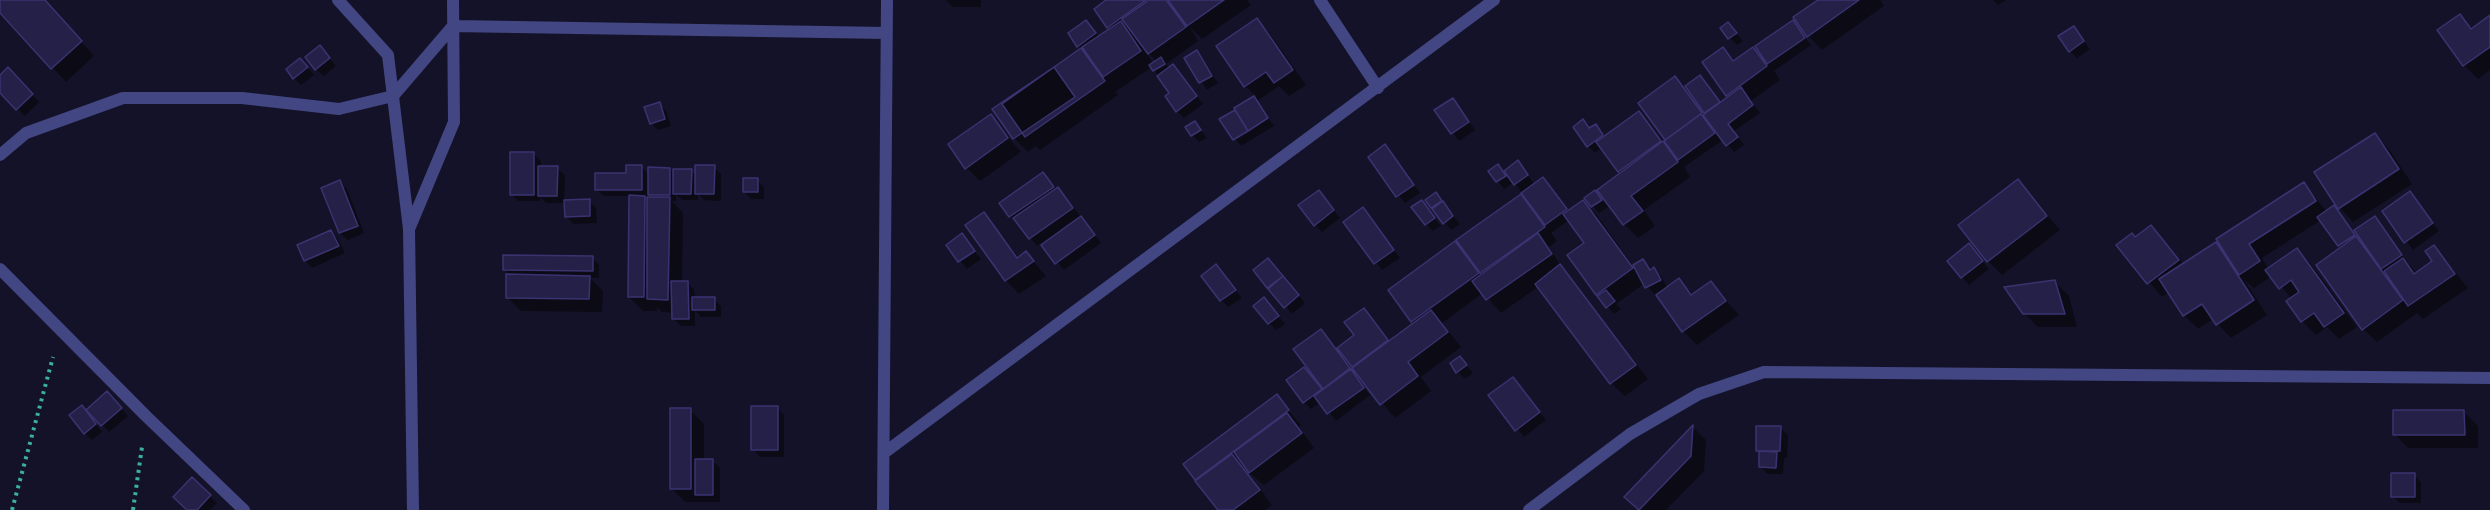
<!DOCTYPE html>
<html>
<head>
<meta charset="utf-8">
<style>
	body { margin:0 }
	canvas { display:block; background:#141228 }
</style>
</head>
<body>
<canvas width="2490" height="510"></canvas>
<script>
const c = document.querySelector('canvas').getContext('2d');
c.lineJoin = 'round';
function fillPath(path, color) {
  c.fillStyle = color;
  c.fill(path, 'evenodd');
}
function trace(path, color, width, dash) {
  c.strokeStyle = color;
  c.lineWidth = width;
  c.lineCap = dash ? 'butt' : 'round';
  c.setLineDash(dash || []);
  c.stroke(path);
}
const shadow = new Path2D(`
	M2 0H44L94 56 66 82 0 10Z
	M946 0H981V7H953Z
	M1108 0H1247L1251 5 1202 39 1190 27 1198 41 1166 64 1169 68 1173 66 1180 73 1203 104 1184 118 1177 111 1171 93 1152 67 1115 92 1118 95 1040 150 1036 146 1028 152 1014 138 994 109 1082 49 1078 46 1093 29 1099 37 1111 29 1108 27ZM1145 49 1157 62 1153 64Z
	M1820 0H1880L1884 6 1822 50 1806 33Z
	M1993 0H2006L1998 5Z
	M2460 16 2473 29 2490 17V70L2478 79 2464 65Z
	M1257 20 1270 34 1306 85 1289 96 1279 86 1257 101 1274 126 1241 146 1221 119 1256 96 1245 86Z
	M1792 22 1811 45 1774 71 1780 80 1751 101 1760 113 1734 131 1744 145 1734 152 1723 140 1684 167 1690 177 1644 210 1655 226 1638 238 1624 224 1621 174 1602 148 1595 153 1588 146 1583 121 1591 129 1596 126 1606 137 1639 113 1665 143 1668 141 1675 78 1685 88 1700 77 1721 104 1730 97 1723 48 1735 61 1753 48 1765 60Z
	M1728 24 1743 41 1737 45 1730 38Z
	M2074 28 2090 49 2077 58 2070 51Z
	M320 47 336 66 324 76 316 69Z
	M1196 52 1218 83 1207 90 1186 58Z
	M307 67 314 75 301 85 294 78Z
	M8 69 39 102 25 116 0 91V77Z
	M1453 99 1475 130 1459 141 1436 110Z
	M659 103 666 111 671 126 658 130 651 123Z
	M990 116 1021 152 980 181 967 168Z
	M1195 123 1207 138 1199 142 1192 135Z
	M2375 135 2389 149 2412 184 2353 222 2340 208 2316 173Z
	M1385 146 1420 193 1405 203 1370 157Z
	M534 154 541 161V168H557L565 175 564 202 589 201 596 208 597 223 574 224 567 217 566 203H546L540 197V201H518L511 194Z
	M1518 162 1535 185 1543 179 1569 211 1583 202 1597 215 1633 266 1643 261 1661 276 1668 289 1679 280 1694 295 1711 283 1739 315 1697 345 1683 331 1664 289 1654 294 1645 283 1616 304 1621 309 1614 314 1597 294 1586 244 1569 220 1551 233 1557 241 1549 247 1563 269 1648 379 1625 396 1611 383 1538 287 1501 313 1483 293 1442 323 1461 347 1421 377 1431 391 1395 418 1364 381 1361 383 1370 395 1336 421 1321 402 1311 409 1304 402 1357 365 1355 362 1324 386 1321 331 1338 349 1356 336 1364 310 1391 342 1415 324 1412 321 1455 243 1467 255 1520 196 1531 205 1514 182 1504 189 1490 171 1498 166 1504 172Z
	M642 167 649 175 670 169 675 174 691 171 697 176 714 167 721 174V201L704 200 698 194V200H682L676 195V201H672L683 213 682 283 687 282 694 290 695 298 714 299 721 306V317H701L695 310V326H681L674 319V313L662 312 657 307V311H643L629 297 630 196H604L596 189ZM649 194 654 199 649 202 643 196 649 197Z
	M1043 174 1065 196 1101 243 1064 270 1043 246 1079 220 1077 218 1037 246 1018 223 1010 216Z
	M757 180 764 187V199H751L744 191Z
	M2018 181 2060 230 2002 275 1988 261Z
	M339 182 347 189 364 233 348 240 340 233 323 189Z
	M2304 184 2327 212 2333 207 2354 233 2374 218 2417 274 2434 262V247L2468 288 2423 319 2417 313 2377 342 2363 329 2342 248 2321 220 2262 258 2269 270 2297 250 2310 263 2357 327 2339 339 2327 327 2316 335 2302 321 2288 301 2292 299 2272 276 2254 288 2244 280 2267 315 2231 338 2213 319 2198 329 2184 315 2169 292 2162 297 2118 246 2135 239 2151 227 2184 264 2216 244 2224 252Z
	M1318 191 1340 218 1322 232 1315 225Z
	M1595 192 1608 207 1599 213 1586 198Z
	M2410 193 2439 231 2413 250 2384 212Z
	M1436 194 1460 224 1451 230 1432 207Z
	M1422 202 1441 226 1433 231 1426 224Z
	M1363 209 1400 258 1382 270 1345 222Z
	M984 214 1019 258 1026 253 1046 276 1019 294 1006 280 968 225Z
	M331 232 338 239 345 253 312 268 305 260Z
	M962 235 981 259 967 269 948 245Z
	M1976 253 1989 269 1969 285 1949 261Z
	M592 257 599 265V278H590L603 291 602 312 521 311 507 297 511 276 505 270Z
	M1268 260 1305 303 1292 314 1255 270Z
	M1216 266 1242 298 1228 307 1221 300Z
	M2055 282 2069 296 2077 327H2038L2024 313Z
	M1264 299 1285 324 1276 330 1269 323Z
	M1460 358 1473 373 1465 379 1458 372Z
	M1520 386 1546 420 1524 437 1491 396Z
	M1276 396 1301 425 1299 427 1314 448 1264 485 1247 471 1272 505 1265 510H1220L1185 464Z
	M114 400 128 416 109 432 89 410Z
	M777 408 784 415V457H760L753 449Z
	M690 410 704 424V461H713L720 468V502H685L672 489Z
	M2464 412 2478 426V448H2408L2395 434Z
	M89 415 102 432 92 440 85 433Z
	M1693 427 1706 440 1704 471 1666 510H1639L1626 497Z
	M1758 428H1780L1788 435 1787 458H1784L1783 474H1767L1760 466Z
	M2414 475 2421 482V503H2400L2392 496Z
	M192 479 217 503 210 510H189Z`);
const building = new Path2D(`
	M0 0H45L82 41 51 69 0 13Z
	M1106 0H1146L1107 28 1094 9Z
	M1149 0H1166L1186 27 1148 54 1122 19Z
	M1168 0H1224L1187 26Z
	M1818 0H1859L1807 37 1793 17Z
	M2460 14 2471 29 2490 15V47L2463 66 2437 30Z
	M1257 18 1293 70 1274 83 1266 72 1244 87 1216 46Z
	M1086 20 1096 33 1077 47 1068 33Z
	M1793 20 1805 38 1767 64 1755 46Z
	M1121 21 1141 51 1103 77 1082 47Z
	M1728 22 1737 33 1728 39 1720 28Z
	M2074 26 2084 41 2069 52 2058 36Z
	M320 45 330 58 315 70 305 57Z
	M1723 47 1733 61 1753 47 1767 66 1726 96 1702 62Z
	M1081 48 1105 81 1025 137 1002 104Z
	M1197 50 1212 76 1199 83 1184 58Z
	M1161 57 1165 64 1153 71 1149 65Z
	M300 58 308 67 293 79 286 69Z
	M1173 64 1197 96 1176 112 1165 96 1169 93 1157 76Z
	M8 67 33 94 16 110 0 93V75Z
	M1054 67 1075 97 1013 139 992 109Z
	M1700 75 1720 102 1704 113 1685 86Z
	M1675 76 1702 113 1665 140 1638 103Z
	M1741 87 1753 105 1728 124 1738 137 1726 146 1703 115Z
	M1254 96 1268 118 1248 131 1234 108Z
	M1453 98 1469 122 1451 134 1434 110Z
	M660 102 665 119 650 124 644 107Z
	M1235 110 1248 131 1233 140 1219 119Z
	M1639 111 1661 141 1618 172 1596 142Z
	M991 114 1008 138 965 169 948 144Z
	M1701 114 1715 133 1678 160 1664 141Z
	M1583 119 1589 128 1596 124 1603 135 1587 147 1573 127Z
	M1195 121 1201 130 1191 136 1185 127Z
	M2375 133 2399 169 2338 209 2314 172Z
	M1663 141 1678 162 1631 196 1643 211 1623 225 1597 190Z
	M1385 144 1414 185 1396 197 1368 157Z
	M510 152H534V195H510Z
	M1518 160 1528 175 1514 185 1504 171Z
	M1498 164 1506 176 1496 182 1488 171Z
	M626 165H642V190H595V173H626Z
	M695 165H715L714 194H695Z
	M538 166H558L557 196H538Z
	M648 167 670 168V195H648Z
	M673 169H692L691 194H673Z
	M1043 172 1054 187 1009 217 999 203Z
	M1543 177 1567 209 1545 225 1521 193Z
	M743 178H758V192H743Z
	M2018 179 2047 216 1987 262 1958 225Z
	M340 180 358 226 339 233 321 188Z
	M2304 182 2316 201 2249 244 2260 261 2239 275 2216 239Z
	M1058 187 1073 208 1029 239 1013 218Z
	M1319 190 1334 210 1314 226 1298 205Z
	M1595 190 1602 200 1591 207 1584 198Z
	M2410 191 2433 223 2404 243 2382 211Z
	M1436 192 1442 201 1431 208 1425 200Z
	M1521 194 1545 227 1480 273 1456 240Z
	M629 195 645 196 644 297H628Z
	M647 197H670L668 300 647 299Z
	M590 199V216L565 217 564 200Z
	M1422 200 1435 218 1425 225 1411 207Z
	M1583 200 1633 268 1596 295 1567 255 1584 243 1563 214Z
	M1443 201 1453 216 1443 224 1432 209Z
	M2334 205 2355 235 2338 246 2317 217Z
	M1363 207 1394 250 1374 264 1343 222Z
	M984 212 1017 258 1026 251 1034 261 1005 281 965 225Z
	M1081 216 1095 235 1055 264 1041 245Z
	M2375 216 2402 255 2381 269 2354 230Z
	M2151 225 2179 260 2147 284 2116 245 2132 233 2135 237Z
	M331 230 339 246 304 261 297 245Z
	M962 233 975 251 958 262 946 245Z
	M1538 233 1552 254 1486 300 1472 281Z
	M2356 236 2403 300 2362 330 2316 265Z
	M1455 241 1479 273 1411 322 1388 290Z
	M2216 242 2254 300 2216 325 2202 304 2183 316 2159 279Z
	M1969 243 1983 261 1961 278 1947 261Z
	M2434 245 2455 274 2408 306 2384 271 2403 258 2414 274 2432 261 2425 251Z
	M2297 248 2344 313 2324 327 2314 313 2301 322 2286 301 2299 292 2291 280 2279 289 2265 270Z
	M503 255 593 256V271L503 270Z
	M1268 258 1283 276 1267 288 1253 270Z
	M1643 259 1650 270 1654 267 1661 280 1645 288 1633 265Z
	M1216 264 1236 290 1220 301 1201 276Z
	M1560 264 1636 365 1610 384 1535 284Z
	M506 274 590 276 589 299 506 298Z
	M1283 276 1299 295 1284 308 1268 289Z
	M1679 278 1691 295 1711 281 1726 301 1682 332 1656 295Z
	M2055 280 2065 314H2023L2004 287Z
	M671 281H688L689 319H672Z
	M1606 290 1615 301 1606 308 1597 296Z
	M692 297H715V310H692Z
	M1264 297 1279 316 1268 324 1253 306Z
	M1364 308 1388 340 1352 367 1337 348 1354 335 1344 322Z
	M1431 310 1448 332 1408 362 1418 376 1380 405 1352 368Z
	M1321 329 1350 368 1323 389 1293 349Z
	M1460 356 1467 365 1456 373 1450 363Z
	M1304 367 1322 389 1303 403 1286 380Z
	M1351 369 1364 388 1327 414 1314 396Z
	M1513 377 1540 412 1515 431 1488 395Z
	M107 391 122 408 101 426 86 410Z
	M1277 394 1289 410 1195 480 1183 464Z
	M82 405 96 424 84 434 69 415Z
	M751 406H778V450H751Z
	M670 408H691V489H670Z
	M2393 410H2464L2465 435H2393Z
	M1287 413 1302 433 1249 473 1234 452Z
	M1693 425 1691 456 1639 510 1624 497Z
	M1756 426H1781L1780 451H1756Z
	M1759 451 1777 452 1776 468 1759 467Z
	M1232 454 1260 490 1233 510H1218L1195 481Z
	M695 459H713V495H695Z
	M2391 473H2415V497H2391Z
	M192 477 211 495 197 510H187L173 497Z`);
const path = new Path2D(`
	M12 510 53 357
	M133 510 142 447`);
const minor = new Path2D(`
	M338 0 388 55 409 229 413 510
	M1320 0 1378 88
	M0 155 26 133 123 98H242L339 109 393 96 453 26 886 33
	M410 227 454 122 453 0
	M0 269 146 416 244 510
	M884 453 1494 0
	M883 510 887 0
	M1529 510 1630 434 1699 394 1764 372 2490 378`);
fillPath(shadow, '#0007');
fillPath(building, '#242047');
trace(building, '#393471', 1.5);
trace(path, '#3bb19d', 4, [3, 4.5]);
trace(minor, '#424683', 12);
</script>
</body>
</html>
